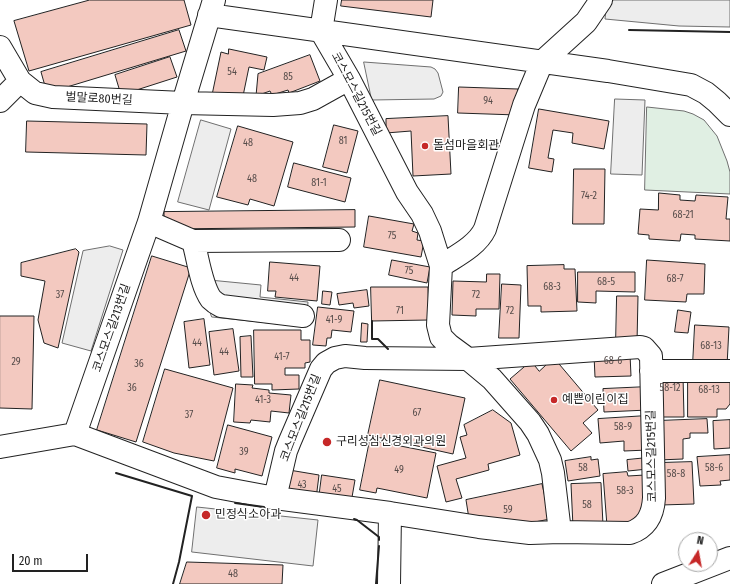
<!DOCTYPE html>
<html>
<head>
<meta charset="utf-8">
<style>
	body { margin:0 }
	#map { position:relative; width:730px; height:584px; overflow:hidden; background:#fff; font-family:"Fira Sans Condensed",sans-serif }
	canvas { display:block }
	.north { position:absolute; left:678px; top:532px; width:40px; height:40px; box-sizing:border-box; background:#fff; border:1px solid #a7a7a7; border-radius:50%; rotate:11deg; font-size:11px; font-weight:700; line-height:16px; text-align:center; color:#222 }
	.north::after { content:''; display:block; margin:auto; width:14px; height:18px; background:#c62828; clip-path:polygon(50% 0,100% 100%,50% 72%,0 100%) }
	.scale { position:absolute; left:12px; top:554px; width:76px; height:18px; box-sizing:border-box; border:2px solid #222; border-top:0; padding-left:5px; font-size:12px; line-height:14px; white-space:nowrap; color:#222; -webkit-text-stroke:3px #fff; paint-order:stroke }
</style>
</head>
<body>
<div id="map">
<canvas width="730" height="584"></canvas>
<div class="north">N</div>
<div class="scale">20 m</div>
</div>
<script>
const c = document.querySelector('canvas').getContext('2d');
c.lineJoin = 'round';
function fillPath(path, color) {
  c.fillStyle = color;
  c.fill(path, 'evenodd');
}
function trace(path, color, width, dash) {
  c.strokeStyle = color;
  c.lineWidth = width;
  c.lineCap = dash ? 'butt' : 'round';
  c.setLineDash(dash || []);
  c.stroke(path);
}
function drawText(font, color, halo, rows, align = 'center') {
  c.font = font + ' "Fira Sans Condensed","Noto Sans KR",sans-serif';
  c.lineWidth = 3;
  c.setLineDash([]);
  c.textBaseline = 'middle';
  c.strokeStyle = halo;
  c.fillStyle = color;
  for (const [text, x, y, turn = 0] of rows) {
    c.save();
    c.translate(x, y);
    c.rotate((+turn || 0) * Math.PI / 180);
    c.textAlign = isNaN(turn) ? turn : align;
    if (halo) c.strokeText(text, 0, 0);
    c.fillText(text, 0, 0);
    c.restore();
  }
}
const green = new Path2D(`
	M647 107 684 111 693 114 704 120 717 136 727 161 730 172V194L645 190Z`);
const parking = new Path2D(`
	M614 0H730V27L679 26 605 19 606 9Z
	M364 62 431 67 435 69 438 73 443 92 441 96 434 99 372 100Z
	M615 99 645 100 642 175 611 174Z
	M201 120 231 129 209 210 178 202Z
	M110 246 123 250 91 351 62 343 83 251Z
	M199 279 261 285 260 297 308 302 306 327 212 317Z
	M197 507 318 520 313 566 192 552Z`);
const building = new Path2D(`
	M90 0H184L191 25 29 71 14 21Z
	M342 0H433L431 17 341 6Z
	M179 30 186 51 47 93 41 72Z
	M229 49 267 57 264 70 249 67 243 96 212 95 221 52 228 54Z
	M310 55 320 81 289 93 288 90 272 95 270 91 256 96 258 74Z
	M170 57 177 77 121 95 115 75Z
	M459 87 518 89 517 115 458 113Z
	M539 109 609 121 604 149 572 143 573 133 553 130 548 158 554 159 552 172 529 168Z
	M448 116 451 174 413 176 411 131 386 133V119Z
	M27 121 147 124 146 155 26 152Z
	M334 125 358 131 347 173 323 167Z
	M238 126 293 142 274 206 250 199 248 205 217 197Z
	M294 163 351 178 345 202 288 187Z
	M574 169H605L604 224H573Z
	M659 193 680 195V200L695 201 696 195 728 197 726 219H730V241L695 239V235L681 234 680 241 649 239V235L638 234 640 209 658 210Z
	M355 210V227L164 229V212Z
	M369 216 414 224 412 231 418 233 417 240 424 241 421 257 364 247Z
	M76 249 79 252 58 348 44 343 38 320 45 281 21 276V263Z
	M152 256 191 268 136 442 97 430Z
	M392 260 430 267 427 283 389 275Z
	M647 260 705 264 704 294H687L686 302 645 300Z
	M270 262 320 266 317 301 275 297 276 291H268Z
	M564 265V269H575L577 311 541 312V306H528L527 266Z
	M578 272H635V292L596 291V303L578 302Z
	M487 274H500L499 309H476V316L452 315 453 281 486 282Z
	M502 284 521 285 519 338H499Z
	M371 287H428L429 320 372 321Z
	M367 290 369 306 354 308 353 303 339 305 337 294Z
	M323 291 332 292 330 305 322 304Z
	M617 296H638L637 343 616 342Z
	M318 307 354 311 351 332 332 330 331 338H327L326 346 313 345Z
	M678 310 691 312 688 333 675 332Z
	M0 316H34L32 409 0 408Z
	M204 319 210 365 189 368 184 322Z
	M362 323 368 324 367 342H361Z
	M695 325 729 327 727 366 693 364Z
	M233 329 239 371 214 375 209 332Z
	M254 330H301V340H310V362L305 363V368H285V375H299V389L272 390V384H255Z
	M251 336 253 377H241L240 337Z
	M630 354 631 376 595 377 594 355Z
	M554 358 598 410 583 423 592 433 571 451 510 379 531 361 539 371Z
	M165 369 233 388 214 461 174 453 143 442Z
	M688 375H730V404L726 409H717V417H688Z
	M657 376H683L684 417H657Z
	M380 380 465 398 453 454 368 435Z
	M236 384 253 385 252 388 269 390V393L291 395 289 413 271 411 270 422 251 420 250 423 234 422Z
	M647 387 648 410 604 412 603 389Z
	M493 410 511 423 520 455 488 464 489 470 456 479 462 498 446 502 437 466 466 458 460 437 467 435 464 425Z
	M646 416 648 450 624 451V441L600 443 598 419Z
	M707 419 708 433H690V438L683 439V459L658 460 657 421Z
	M730 420V448L714 449 713 421Z
	M228 425 272 437 262 476 235 469V473L217 468Z
	M370 440 436 453 427 498 377 488 376 493 360 490Z
	M730 455V480L720 481 721 485 700 486 697 457Z
	M591 457V460L598 459 600 476 568 481 565 461Z
	M647 458 648 469 628 471 627 460Z
	M692 462 694 504 661 505 659 463Z
	M289 470 319 475 316 499 285 495Z
	M627 472 628 476 645 475 647 506 637 523 607 526 603 474Z
	M322 475 355 480 351 503 319 498Z
	M601 483 603 525 573 527 571 484Z
	M542 484 550 519 504 528 470 525 466 500Z
	M187 562 283 565 282 584H180Z`);
const minor = new Path2D(`
	M209 15 608 71 691 85 706 93 717 102 730 115
	M0 47 20 81 35 93 53 97 183 103 273 105 300 103 313 99 349 79
	M0 101 20 81
	M149 222 193 241 339 240
	M193 241C198 258 201 285 211 299 214 302 217 304 221 306L303 316
	M441 266C456 256 477 246 485 229L524 105 542 62 586 22 601 0
	M651 371H730
	M75 434 149 222 183 103 214 0
	M0 447 75 434 216 487 275 498 390 513 479 527 530 533 560 532 553 473 550 460 538 434 530 422 492 379 468 359 449 345 441 337 438 325 441 266 430 231 422 214 407 192 349 79 321 31 326 0
	M275 498 286 451 290 441 321 369 326 363 335 358 345 356 365 358 468 359 640 347 644 348 651 356 654 498C653 515 647 527 630 533L560 532
	M389 584 390 513`);
const highway = new Path2D(`
	M663 584 730 558`);
const wall = new Path2D(`
	M629 30 730 32
	M372 321V339H378L388 349
	M116 473 192 496 179 562 173 584
	M235 503 264 507
	M354 519 357 520 379 537V540
	M376 584 379 546`);
const markers = [
	[425,146,4,"#c62828"],
	[554,400,4,"#c62828"],
	[327,442,5,"#c62828"],
	[206,515,5,"#c62828"]
];
const numberNames = [
	["54",232,72],
	["85",288,77],
	["94",488,101],
	["81",343,141],
	["48",248,143],
	["48",252,179],
	["81-1",319,183],
	["74-2",589,196],
	["68-21",683,215],
	["75",392,236],
	["75",409,271],
	["44",294,278],
	["68-7",675,279],
	["68-5",606,282],
	["68-3",552,287],
	["37",60,295],
	["72",476,295],
	["71",400,311],
	["72",510,311],
	["41-9",334,320],
	["44",197,343],
	["68-13",711,346],
	["44",224,352],
	["41-7",282,357],
	["68-6",613,361],
	["29",16,362],
	["36",139,364],
	["36",132,388],
	["58-12",670,388],
	["68-13",709,390],
	["41-3",263,400],
	["67",417,413],
	["37",189,415],
	["58-9",623,427],
	["39",244,452],
	["58",583,468],
	["58-6",714,468],
	["49",399,470],
	["58-8",676,474],
	["43",302,485],
	["45",337,489],
	["58-3",625,491],
	["58",587,505],
	["59",508,510],
	["48",233,574]
];
const streetNames = [
	["코스모스길215번길",356,94,62],
	["벌말로80번길",99,99,3],
	["코스모스길213번길",112,328,-71],
	["코스모스길215번길",301,418,-69],
	["코스모스길215번길",652,456,-91]
];
const poiNames = [
	["돌섬마을회관",433,146],
	["예쁜이린이집",562,400],
	["구리성심신경외과의원",336,442],
	["민정식소아과",215,515]
];
fillPath(green, '#e0efe3');
trace(green, '#6f6f6f', 1);
fillPath(parking, '#ededed');
trace(parking, '#6f6f6f', 1);
fillPath(building, '#f3c9c0');
trace(building, '#222', 1);
trace(minor, '#222', 24);
trace(highway, '#222', 24);
trace(minor, '#fff', 22);
trace(highway, '#fff', 22);
trace(wall, '#222', 2);
for (const [x, y, r, color] of markers) {
  const dot = new Path2D();
  dot.arc(x, y, r, 0, 2 * Math.PI);
  c.fillStyle = color;
  c.fill(dot);
  trace(dot, '#fff', 1.5);
}
drawText('10px', '#564c4a', null, numberNames);
drawText('12px', '#222', '#fff', streetNames);
drawText('12px', '#222', '#fff', poiNames, 'left');
</script>
</body>
</html>
